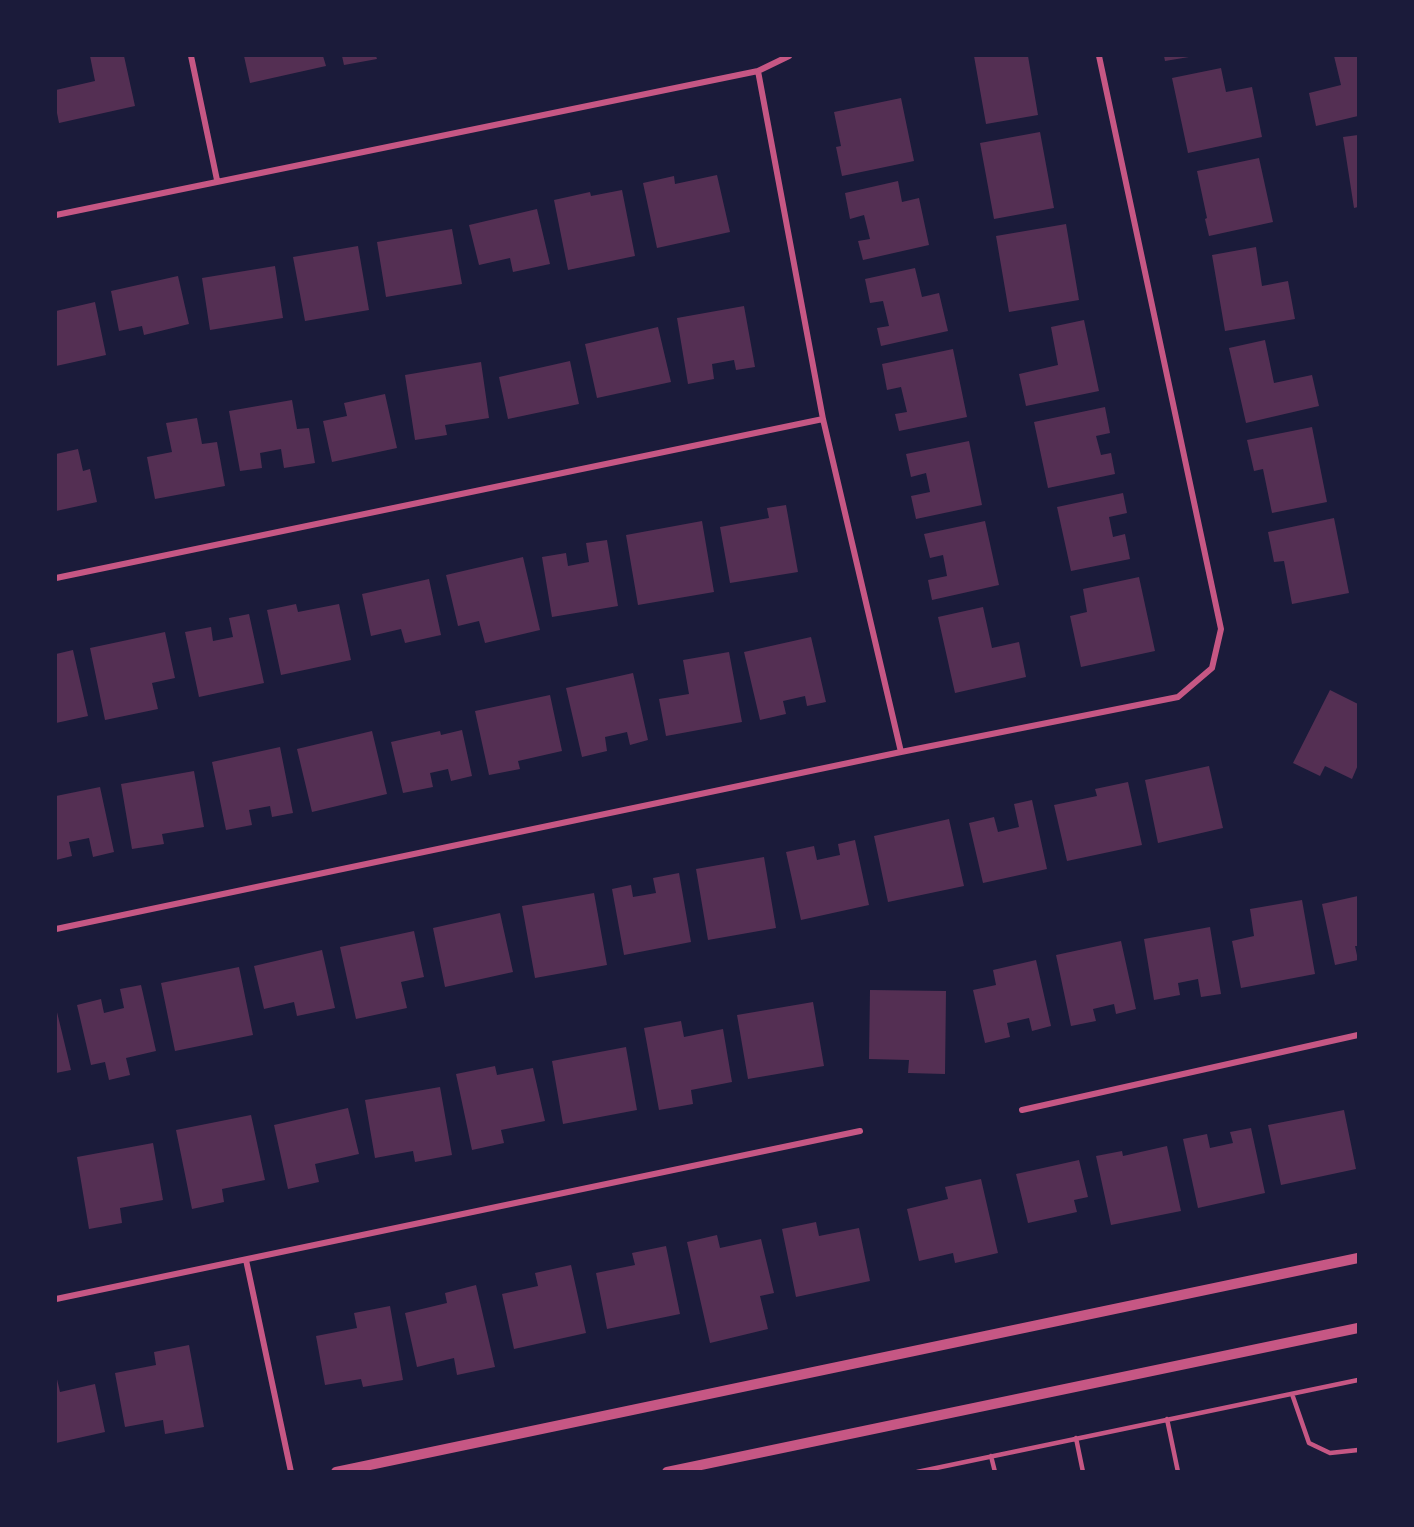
<!DOCTYPE html>
<html>
<head>
<meta charset="utf-8">
<style>
	body { margin:0 }
	#map { position:relative; width:1414px; height:1527px; overflow:hidden; background:#1b1b3a; font-family:Ubuntu,sans-serif }
	canvas { display:block }
	.frame { position:absolute; inset:0; border:57px solid #1b1b3a; pointer-events:none }
</style>
</head>
<body>
<div id="map">
<canvas width="1414" height="1527"></canvas>
<div class="frame"></div>
</div>
<script>
const c = document.querySelector('canvas').getContext('2d');
c.lineJoin = 'round';
function fillPath(path, color) {
  c.fillStyle = color;
  c.fill(path, 'evenodd');
}
function trace(path, color, width, dash) {
  c.strokeStyle = color;
  c.lineWidth = width;
  c.lineCap = dash ? 'butt' : 'round';
  c.setLineDash(dash || []);
  c.stroke(path);
}
const building = new Path2D(`
	M90 56H124L135 106 59 123 56 108V90L95 81Z
	M244 56H323L326 66 250 83Z
	M342 56H376L377 59 344 65Z
	M974 56H1028L1038 115 986 124Z
	M1164 56H1189V57L1165 61Z
	M1334 56H1358V116L1316 126 1309 93 1341 85Z
	M1221 68 1226 92 1252 87 1262 137 1188 153 1172 78Z
	M901 98 914 161 842 176 836 147 841 146 834 112Z
	M1040 132 1054 208 994 219 980 143Z
	M1358 135V207L1354 208 1343 137Z
	M1259 158 1273 222 1209 236 1205 219 1207 218 1197 171Z
	M717 175 730 232 657 248 643 183 674 176 675 184Z
	M898 181 902 202 919 198 929 245 863 260 858 241 870 239 864 215 850 219 845 193Z
	M622 190 635 256 568 270 554 200 590 192 591 196Z
	M537 209 550 264 513 272 510 258 479 265 469 225Z
	M1066 224 1079 300 1009 312 996 236Z
	M452 229 462 284 386 297 377 242Z
	M358 246 369 310 305 321 293 257Z
	M1256 247 1262 286 1288 281 1295 319 1225 331 1212 255Z
	M275 266 283 318 210 330 202 278Z
	M915 268 922 297 939 293 948 331 881 346 877 328 889 326 883 301 870 303 865 279Z
	M178 276 189 324 144 335 142 326 119 331 111 291Z
	M95 302 106 355 56 366V311Z
	M744 306 755 367 736 370 734 360 712 364 714 379 688 384 677 318Z
	M1084 320 1099 391 1026 406 1019 374 1058 365 1051 327Z
	M658 327 671 382 597 398 585 344Z
	M1265 340 1274 383 1312 375 1319 406 1246 423 1229 348Z
	M953 349 967 417 899 431 895 414 907 412 901 387 887 390 882 364Z
	M570 361 579 404 508 419 499 377Z
	M481 362 489 418 445 425 447 435 415 440 405 375Z
	M385 394 397 448 332 462 323 421 347 416 344 403Z
	M292 400 297 429 309 428 315 463 284 468 281 449 260 453 262 468 240 471 229 411Z
	M1105 407 1110 433 1096 436 1101 455 1111 453 1115 474 1048 488 1034 422Z
	M197 418 202 444 217 442 225 486 155 499 147 457 172 452 166 423Z
	M1312 427 1327 502 1272 513 1263 469 1254 471 1247 440Z
	M969 441 982 505 916 519 911 496 930 492 926 473 911 477 906 454Z
	M78 449 83 471 90 469 97 502 56 511V454Z
	M1123 493 1127 513 1109 517 1113 537 1125 534 1130 559 1071 571 1057 507Z
	M786 505 798 572 730 583 720 527 769 518 767 508Z
	M1334 518 1349 593 1292 604 1284 561 1274 562 1268 532Z
	M702 521 714 592 638 605 626 535Z
	M985 521 999 585 932 600 928 580 947 576 943 555 930 558 924 534Z
	M607 540 618 606 552 617 542 557 566 553 568 566 589 562 586 543Z
	M523 557 540 630 485 643 479 621 458 626 446 575Z
	M1139 577 1155 651 1081 667 1070 616 1087 612 1083 589Z
	M429 579 441 635 405 643 401 629 371 636 362 594Z
	M296 604 298 612 339 604 351 660 281 675 267 610Z
	M983 607 992 648 1019 642 1026 677 955 693 938 617Z
	M249 614 264 683 199 697 185 632 211 627 213 641 233 637 229 618Z
	M165 632 175 678 152 683 158 709 105 720 90 648Z
	M811 637 826 702 807 706 805 696 783 701 786 714 760 720 744 652Z
	M73 650 88 716 56 723V654Z
	M729 652 742 722 666 736 659 699 689 694 683 660Z
	M633 673 648 740 630 745 627 732 605 737 607 751 582 757 566 688Z
	M1330 690 1358 704V765L1352 779 1325 766 1320 776 1293 763Z
	M550 695 562 751 518 761 520 769 489 775 475 711Z
	M462 730 472 776 451 781 448 769 430 773 433 787 403 793 391 742 440 731 441 735Z
	M372 731 387 794 312 812 297 749Z
	M280 747 293 813 272 817 270 806 249 810 252 825 226 830 212 762Z
	M1209 766 1223 828 1158 843 1145 780Z
	M194 771 204 827 162 834 164 844 132 849 121 784Z
	M1128 782 1142 845 1067 861 1054 805 1097 796 1095 789Z
	M100 787 114 852 93 857 89 838 69 842 72 856 56 860V796Z
	M1032 800 1047 869 983 883 969 823 994 817 998 832 1019 827 1014 804Z
	M949 819 964 886 888 902 874 836Z
	M855 840 869 905 801 920 786 852 814 846 817 860 840 855 838 844Z
	M764 857 776 928 708 940 696 869Z
	M679 873 691 942 624 955 612 889 631 885 633 897 656 893 653 878Z
	M594 893 607 965 535 978 522 906Z
	M1358 896V946H1355L1358 960 1335 965 1322 904Z
	M1302 900 1315 974 1241 988 1232 941 1254 936 1250 909Z
	M500 913 513 972 445 987 433 928Z
	M1210 927 1221 994 1201 997 1198 979 1178 983 1180 995 1154 1000 1144 939Z
	M414 931 424 977 401 982 407 1008 356 1019 340 947Z
	M1121 941 1136 1009 1116 1014 1114 1004 1093 1009 1096 1021 1071 1026 1056 955Z
	M322 950 335 1008 297 1016 294 1002 264 1009 254 966Z
	M1036 960 1051 1026 1032 1031 1029 1018 1007 1023 1010 1037 985 1043 973 990 996 985 993 970Z
	M239 967 253 1035 175 1051 161 983Z
	M141 985 156 1051 126 1058 130 1075 109 1080 105 1062 91 1065 77 1005 101 999 104 1013 124 1008 120 989Z
	M870 990 946 991 945 1074 908 1073 909 1060 869 1059Z
	M813 1002 824 1066 748 1079 737 1015Z
	M56 1008 71 1070 56 1073Z
	M681 1021 684 1037 723 1029 732 1082 691 1090 693 1104 659 1110 644 1028Z
	M626 1047 637 1110 563 1124 552 1061Z
	M495 1066 497 1075 533 1068 545 1121 501 1130 504 1143 472 1150 456 1074Z
	M440 1087 452 1155 415 1162 413 1151 375 1158 365 1100Z
	M348 1108 359 1154 315 1164 319 1182 288 1189 274 1125Z
	M1344 1110 1356 1169 1281 1185 1268 1125Z
	M251 1115 265 1180 222 1189 224 1202 192 1209 176 1130Z
	M1251 1128 1265 1193 1198 1208 1183 1139 1207 1134 1210 1148 1233 1143 1230 1132Z
	M153 1143 163 1200 120 1208 122 1223 89 1229 77 1157Z
	M1167 1146 1181 1211 1111 1225 1096 1156 1122 1151 1123 1156Z
	M1079 1160 1088 1197 1074 1200 1077 1212 1028 1223 1016 1174Z
	M981 1179 998 1253 955 1263 953 1253 919 1261 907 1209 948 1199 945 1187Z
	M816 1222 819 1236 859 1228 870 1281 796 1297 782 1229Z
	M717 1235 720 1248 761 1239 774 1293 760 1296 768 1329 710 1343 687 1242Z
	M666 1246 680 1314 607 1329 596 1273 635 1265 632 1253Z
	M571 1265 586 1333 514 1349 502 1294 538 1286 535 1273Z
	M476 1285 495 1367 457 1375 454 1358 417 1367 405 1313 447 1303 445 1293Z
	M390 1306 403 1380 363 1387 361 1379 325 1385 316 1336 357 1328 354 1313Z
	M189 1345 204 1427 165 1434 163 1420 125 1427 115 1373 156 1365 154 1352Z
	M56 1375 60 1392 95 1384 105 1432 56 1443Z`);
const service = new Path2D(`
	M1292 1394 1309 1443 1330 1453 1358 1450
	M1167 1419 1178 1472
	M1076 1438 1083 1472
	M991 1456 995 1472
	M917 1472 1358 1380`);
const minor = new Path2D(`
	M191 56 217 180
	M758 71 823 419 901 752
	M56 215 758 71 789 56
	M56 578 823 419
	M56 929 901 752 1178 697 1212 668 1221 629 1099 56
	M1022 1110 1358 1035
	M246 1260 291 1472
	M56 1299 860 1131`);
const tertiary = new Path2D(`
	M336 1472 1358 1258
	M667 1472 1358 1328`);
fillPath(building, '#542f53');
trace(service, '#c65784', 4.5);
trace(minor, '#c65784', 6);
trace(tertiary, '#c65784', 10);
</script>
</body>
</html>
